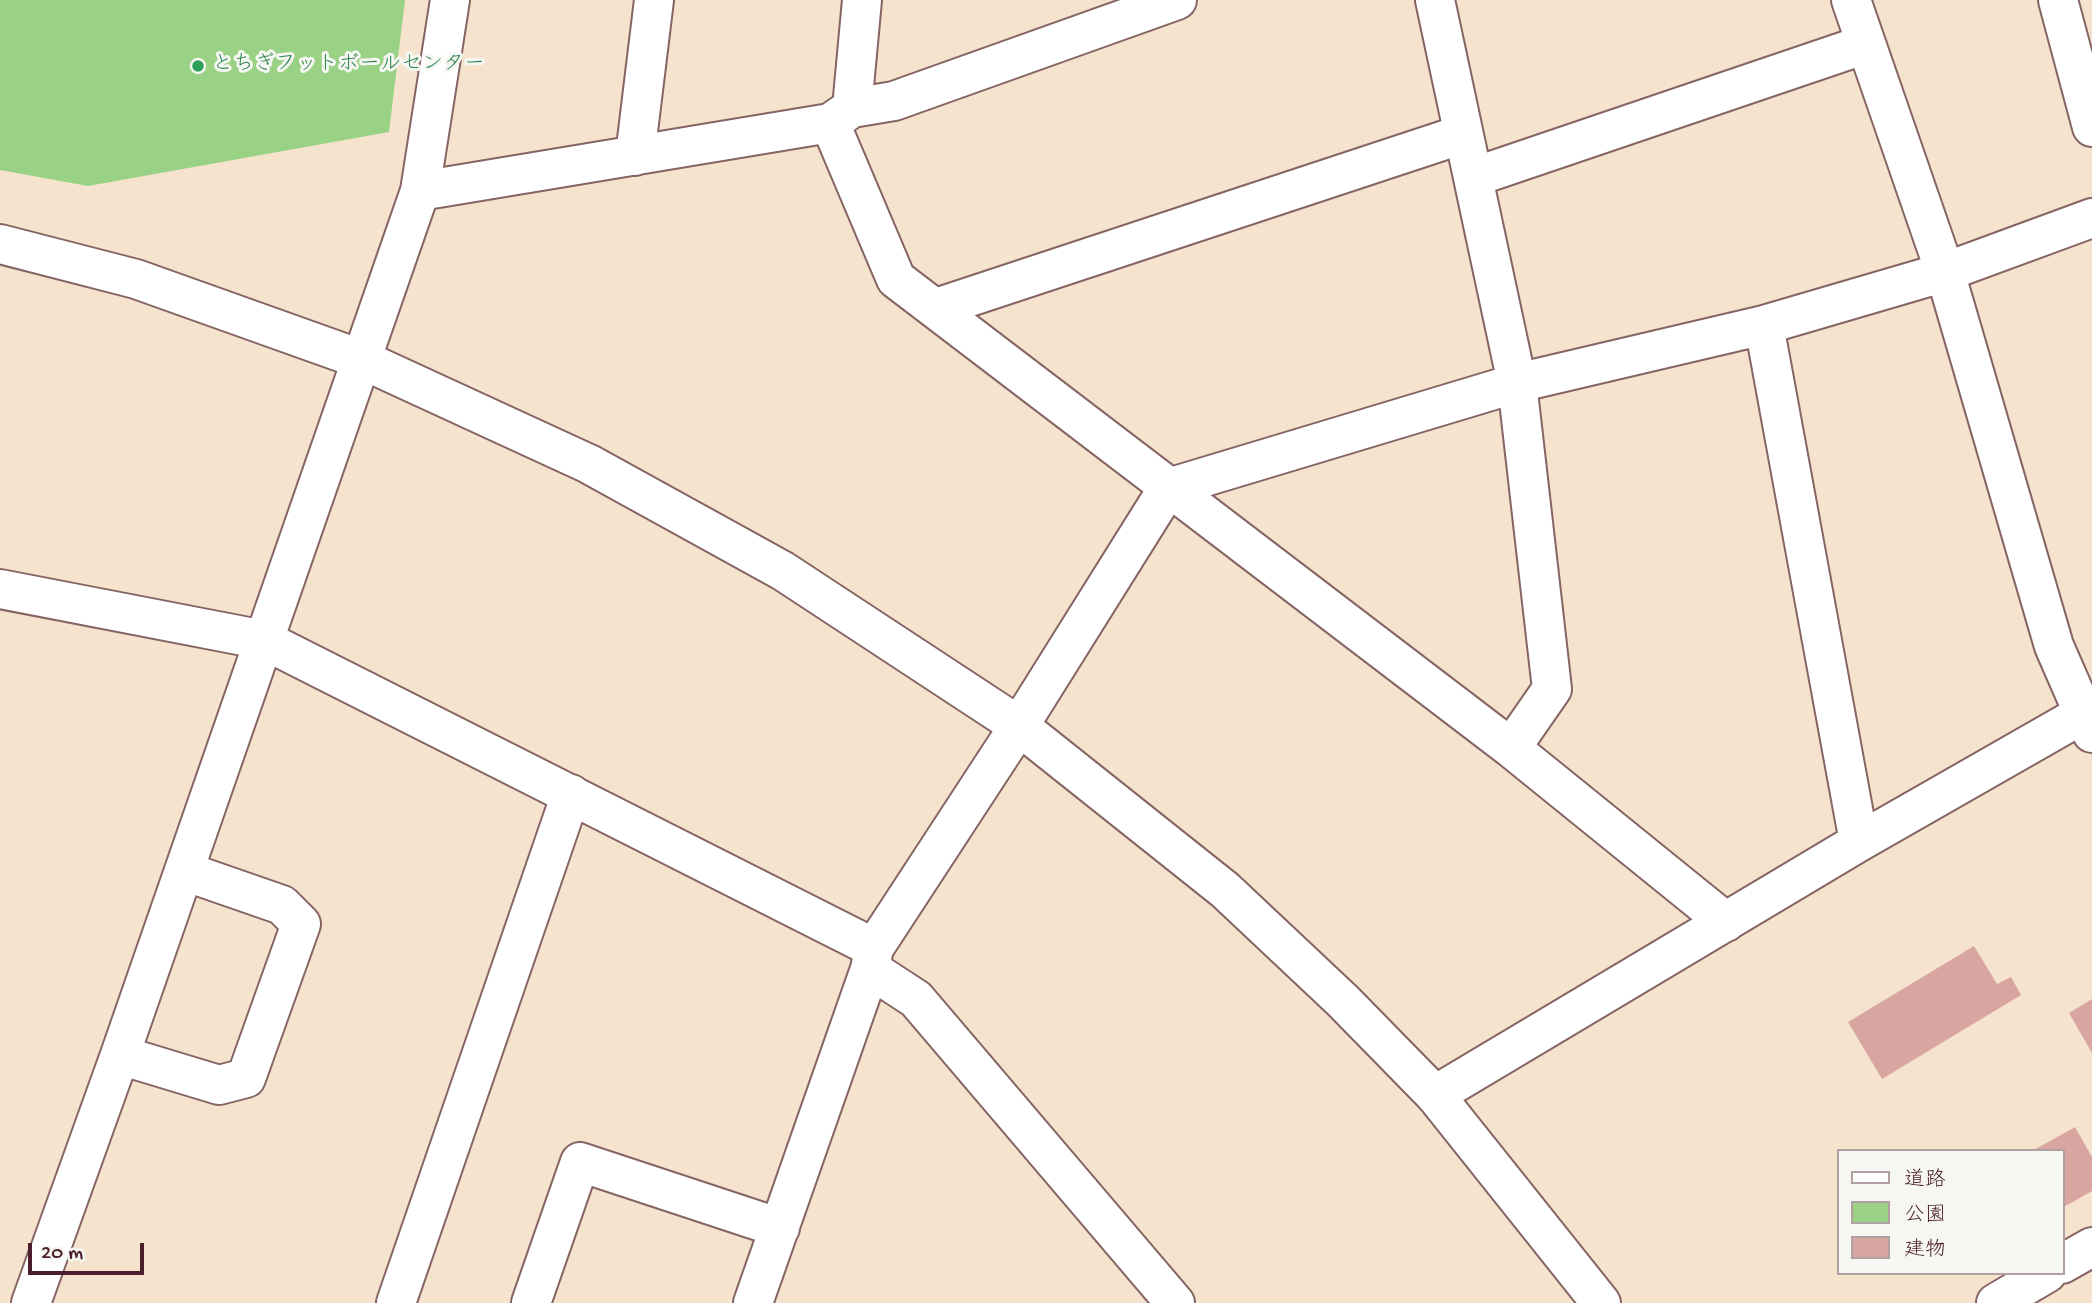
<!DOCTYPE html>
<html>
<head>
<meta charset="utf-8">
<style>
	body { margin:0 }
	#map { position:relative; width:2092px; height:1303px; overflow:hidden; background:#f5e3ce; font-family:"Gochi Hand","Klee One",sans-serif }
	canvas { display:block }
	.legend { position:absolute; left:1837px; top:1149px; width:228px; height:126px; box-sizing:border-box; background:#f6f6f2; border:2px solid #b1a0a2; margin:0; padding:9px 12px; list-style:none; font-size:21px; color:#4a1f2b }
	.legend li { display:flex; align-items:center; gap:14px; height:35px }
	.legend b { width:35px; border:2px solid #b1a0a2 }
	.scale { position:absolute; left:28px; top:1243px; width:116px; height:32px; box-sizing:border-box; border:4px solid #4a1f2b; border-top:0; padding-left:9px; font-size:21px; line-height:24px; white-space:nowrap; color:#4a1f2b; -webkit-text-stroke:5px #f6f6f2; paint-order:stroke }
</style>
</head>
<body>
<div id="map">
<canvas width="2092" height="1303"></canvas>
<ul class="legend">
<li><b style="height:9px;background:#fff"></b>道路</li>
<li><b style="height:19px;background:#9ad285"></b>公園</li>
<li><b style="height:19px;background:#d8a5a0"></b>建物</li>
</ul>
<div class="scale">20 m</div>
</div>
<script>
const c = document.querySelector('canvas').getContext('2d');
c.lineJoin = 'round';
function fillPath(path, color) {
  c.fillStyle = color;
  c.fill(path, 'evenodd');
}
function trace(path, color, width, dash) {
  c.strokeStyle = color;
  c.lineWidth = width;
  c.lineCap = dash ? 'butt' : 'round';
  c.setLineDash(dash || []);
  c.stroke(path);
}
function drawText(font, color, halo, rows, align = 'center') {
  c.font = font + ' "Gochi Hand","Klee One",sans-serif';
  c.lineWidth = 6;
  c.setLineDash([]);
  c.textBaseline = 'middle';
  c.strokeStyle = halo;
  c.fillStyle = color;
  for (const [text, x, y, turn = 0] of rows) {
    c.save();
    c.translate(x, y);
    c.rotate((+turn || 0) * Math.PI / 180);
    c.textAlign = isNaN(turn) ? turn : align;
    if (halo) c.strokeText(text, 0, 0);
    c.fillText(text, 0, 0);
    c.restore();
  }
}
const green = new Path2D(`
	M0 0H405L389 132 88 186 0 170Z`);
const building = new Path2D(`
	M1974 946 1997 984 2011 977 2021 995 1882 1079 1848 1022Z
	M2092 999V1053L2069 1013Z
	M2075 1127 2092 1157V1191L2062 1208V1151H2032Z`);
const street = new Path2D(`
	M1435 0 1517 383 1552 689 1511 748
	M1851 0 1945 272 2054 646 2092 733
	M2058 0 2092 127
	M852 108 862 0
	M830 123 896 279 1511 748 1726 922
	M635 156 654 0
	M1474 177 1866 44
	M420 191 830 123 852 108 894 101 1177 0
	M936 308 1463 134
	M1764 325 1859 842
	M0 589 264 640 874 948
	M870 969 916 999 1175 1303
	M120 1055 219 1085 246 1078 301 924 282 905 184 871
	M1435 1095 1859 842 2083 714 2092 704
	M2062 1264 2092 1247
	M31 1303 120 1055 420 191 450 0
	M396 1303 571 794
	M531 1303 580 1162 780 1228
	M753 1303 870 969 874 948 1019 726 1168 488 1517 383 1764 325 1945 272 2092 218
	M1996 1303 2047 1273`);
const secondary = new Path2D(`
	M0 244 136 279 363 360 589 464 783 571 1019 726 1225 890 1343 1001 1435 1095 1601 1303`);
const markers = [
	[198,66,7,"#2e9e5b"]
];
const leisureNames = [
	["とちぎフットボールセンター",212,66]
];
fillPath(green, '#9ad285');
fillPath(building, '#d8a5a0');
trace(street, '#866464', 42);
trace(secondary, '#866464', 42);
trace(street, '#fff', 38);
trace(secondary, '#fff', 38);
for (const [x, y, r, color] of markers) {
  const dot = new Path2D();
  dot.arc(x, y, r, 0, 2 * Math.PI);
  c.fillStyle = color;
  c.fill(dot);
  trace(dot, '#f6f6f2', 2.5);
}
drawText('21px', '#27864d', '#f6f6f2', leisureNames, 'left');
</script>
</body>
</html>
